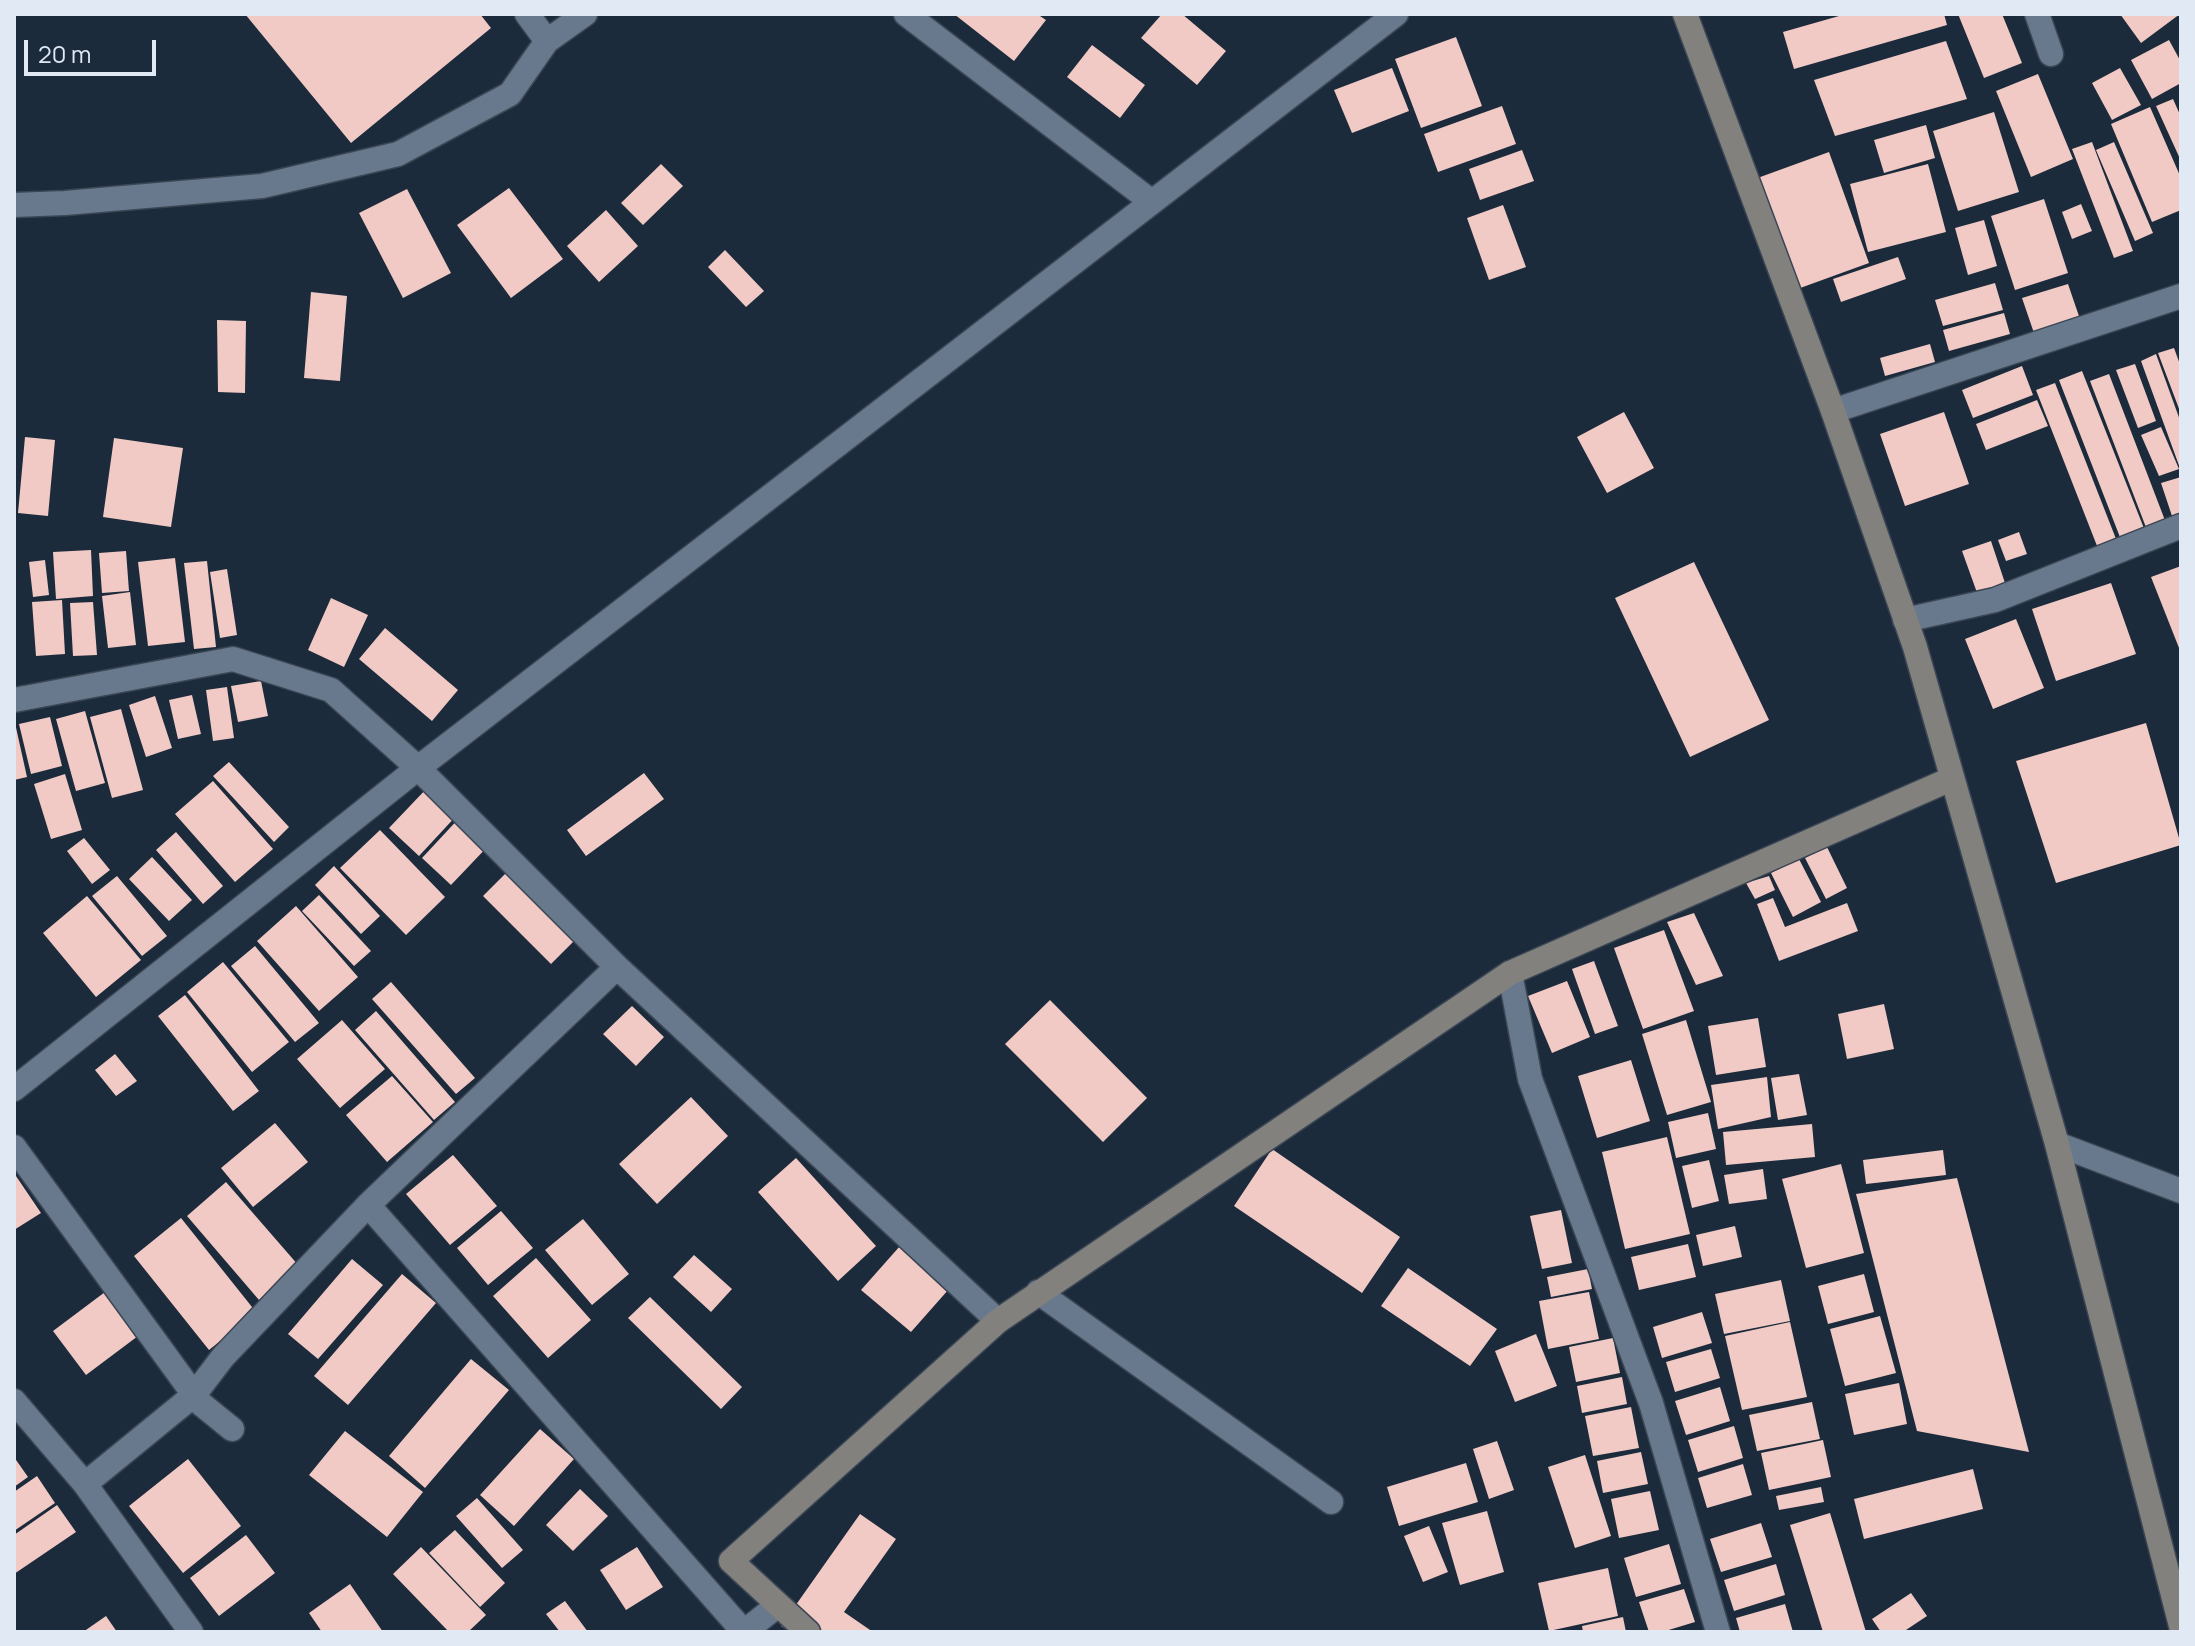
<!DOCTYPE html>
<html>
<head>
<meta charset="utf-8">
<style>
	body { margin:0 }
	#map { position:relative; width:2195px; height:1646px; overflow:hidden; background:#1c2b3b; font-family:Manrope,sans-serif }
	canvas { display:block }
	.frame { position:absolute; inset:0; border:16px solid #e0e9f4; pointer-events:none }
	.scale { position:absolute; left:24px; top:40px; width:132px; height:36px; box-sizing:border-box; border:4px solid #e0e9f4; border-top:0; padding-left:10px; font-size:24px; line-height:28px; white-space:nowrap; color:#e0e9f4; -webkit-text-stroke:6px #1c2b3b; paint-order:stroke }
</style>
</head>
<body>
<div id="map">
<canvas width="2195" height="1646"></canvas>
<div class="frame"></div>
<div class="scale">20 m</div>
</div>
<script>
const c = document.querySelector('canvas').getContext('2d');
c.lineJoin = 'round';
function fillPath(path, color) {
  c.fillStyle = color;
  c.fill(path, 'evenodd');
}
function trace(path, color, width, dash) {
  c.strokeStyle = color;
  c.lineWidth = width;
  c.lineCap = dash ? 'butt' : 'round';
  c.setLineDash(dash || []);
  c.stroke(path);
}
const building = new Path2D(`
	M245 14H480L491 28 351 143Z
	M954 14H1037L1046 20 1014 61Z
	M1162 14H1182L1226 51 1197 85 1141 38Z
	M1846 14H1944L1947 25 1794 69 1783 32Z
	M1958 14H2002L2022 63 1984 78Z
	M2120 14H2180L2141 43Z
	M1456 37 1482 106 1421 128 1395 59Z
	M2169 40 2181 62V83L2152 99 2131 60Z
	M1946 41 1967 99 1835 136 1814 80Z
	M1092 45 1145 85 1120 118 1067 77Z
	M1392 68 1409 111 1352 133 1334 90Z
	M2120 68 2141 105 2112 120 2092 83Z
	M2038 74 2073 159 2031 177 1996 91Z
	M2173 99 2181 117V161L2156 106Z
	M1502 106 1516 144 1438 172 1424 134Z
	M2150 107 2181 178V210L2152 222 2111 124Z
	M1994 112 2019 192 1958 211 1933 131Z
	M1926 125 1935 158 1884 173 1874 140Z
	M2092 142 2133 251 2114 258 2072 149Z
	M2114 142 2153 233 2135 241 2096 150Z
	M1522 150 1534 181 1480 200 1469 169Z
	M1829 152 1869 263 1792 291 1752 180Z
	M661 164 683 186 643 225 621 203Z
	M1928 164 1946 232 1868 252 1850 184Z
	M509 188 563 259 511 298 457 225Z
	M407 189 451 273 403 298 359 213Z
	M2044 199 2068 273 2015 290 1991 216Z
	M2081 204 2092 231 2072 239 2062 212Z
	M1503 205 1526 267 1489 280 1467 218Z
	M606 210 638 246 599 282 567 246Z
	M1984 220 1997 266 1968 275 1955 228Z
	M725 250 764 291 746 307 708 267Z
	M1898 257 1906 279 1841 302 1833 279Z
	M1995 283 2003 310 1943 326 1935 300Z
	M2068 284 2081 322 2035 336 2022 298Z
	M311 292 347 296 340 381 304 378Z
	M2004 313 2010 334 1949 351 1943 330Z
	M217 320 246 321 245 393 218 392Z
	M1930 344 1935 362 1885 376 1880 358Z
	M2174 348 2181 367V414L2158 353Z
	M2156 354 2181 423V471L2141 361Z
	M2135 364 2156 421 2138 428 2116 370Z
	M2022 366 2033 395 1973 418 1962 390Z
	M2082 371 2147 536 2123 545 2059 380Z
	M2109 374 2166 523 2147 530 2090 381Z
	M2055 383 2118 544 2099 551 2036 390Z
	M2037 400 2048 426 1986 450 1976 424Z
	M1624 412 1654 468 1607 493 1577 437Z
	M1944 412 1969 484 1905 506 1880 434Z
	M2161 427 2179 469 2159 476 2141 435Z
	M25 437 55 440 48 516 18 513Z
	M114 438 183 448 171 527 103 517Z
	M2181 477V516L2173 519 2161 483Z
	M2019 532 2027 554 2006 561 1998 540Z
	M1991 541 2008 592 1980 601 1962 551Z
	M91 550 93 596 56 599 53 552Z
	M126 551 129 591 102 593 99 553Z
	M175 558 185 642 148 646 138 562Z
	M45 560 49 595 33 597 29 562Z
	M207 561 216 647 194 649 184 563Z
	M1694 562 1769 720 1690 757 1615 598Z
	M2181 566V653L2151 577Z
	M227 569 237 635 220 638 210 572Z
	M2111 583 2136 654 2056 681 2032 609Z
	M130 592 136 645 108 648 102 596Z
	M331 598 368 615 344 667 308 650Z
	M62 600 65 654 36 656 32 602Z
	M93 602 97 655 73 656 70 603Z
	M2016 619 2044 688 1993 709 1965 639Z
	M385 628 458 690 432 721 359 659Z
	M261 681 268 716 238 722 231 686Z
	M227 687 234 738 213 741 206 690Z
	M192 695 201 734 178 739 169 700Z
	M155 696 172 748 146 757 129 705Z
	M121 709 143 790 112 798 90 717Z
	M85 711 105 783 76 791 56 719Z
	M50 717 62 766 31 774 19 724Z
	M15 723 27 777 14 780V724Z
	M2146 723 2181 845 2056 883 2016 761Z
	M229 762 289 827 274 842 213 776Z
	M644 773 664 799 586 856 567 830Z
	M65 774 82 830 51 839 34 784Z
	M213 781 273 849 235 882 175 814Z
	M429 786 458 814 419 856 389 828Z
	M462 815 491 843 451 885 422 858Z
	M380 830 445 897 406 935 340 868Z
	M176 832 223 886 203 904 156 850Z
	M84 838 110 870 92 884 67 851Z
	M1827 847 1847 888 1826 899 1805 858Z
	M152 857 192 900 169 921 129 879Z
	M1799 859 1821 902 1793 917 1771 873Z
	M334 866 380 916 361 934 315 885Z
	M512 867 580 935 551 964 483 896Z
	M117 876 167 936 142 956 92 896Z
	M1769 876 1775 890 1755 899 1746 883Z
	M319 895 371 951 354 966 302 911Z
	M87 896 141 960 96 997 43 933Z
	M1773 898 1785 927 1847 903 1858 931 1779 961 1757 904Z
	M296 906 358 977 319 1011 257 941Z
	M1694 913 1723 976 1696 985 1667 922Z
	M1664 930 1694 1011 1643 1029 1614 948Z
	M255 946 319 1023 295 1042 231 966Z
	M1594 961 1618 1026 1595 1034 1572 969Z
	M223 962 289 1042 252 1072 187 992Z
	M1567 981 1590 1037 1552 1053 1528 996Z
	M391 982 475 1078 456 1094 372 999Z
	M185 995 259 1091 233 1111 158 1016Z
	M1050 1000 1147 1098 1103 1142 1005 1044Z
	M1884 1004 1894 1049 1847 1059 1838 1014Z
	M632 1006 664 1037 636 1066 603 1034Z
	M376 1011 455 1102 434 1120 355 1030Z
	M1758 1018 1766 1067 1716 1075 1708 1026Z
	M342 1020 385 1069 340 1108 297 1059Z
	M1686 1020 1711 1102 1667 1115 1642 1034Z
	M115 1054 137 1081 116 1096 95 1070Z
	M1631 1060 1650 1121 1597 1138 1578 1076Z
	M1799 1074 1807 1115 1778 1120 1771 1078Z
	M392 1076 433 1122 387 1162 346 1115Z
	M1767 1077 1771 1117 1718 1129 1711 1085Z
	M691 1097 728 1136 657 1204 619 1164Z
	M1708 1113 1716 1149 1676 1158 1668 1122Z
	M275 1123 308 1162 253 1207 221 1168Z
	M1812 1124 1815 1157 1726 1165 1723 1132Z
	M1667 1137 1690 1234 1625 1249 1602 1152Z
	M1272 1149 1400 1237 1362 1293 1234 1206Z
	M1943 1150 1946 1175 1866 1184 1863 1160Z
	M453 1155 497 1206 450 1245 406 1194Z
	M796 1158 876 1246 838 1281 758 1192Z
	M1709 1160 1719 1201 1692 1208 1682 1166Z
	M1841 1164 1864 1253 1806 1268 1782 1179Z
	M1763 1169 1767 1199 1729 1204 1724 1175Z
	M14 1173 41 1213 14 1230Z
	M1957 1178 2029 1452 1917 1431 1856 1194Z
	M226 1182 299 1266 259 1300 187 1216Z
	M1561 1210 1572 1263 1542 1269 1530 1216Z
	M501 1211 533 1248 488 1285 457 1248Z
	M181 1218 256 1312 209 1350 134 1256Z
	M583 1219 629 1274 592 1305 545 1250Z
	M1735 1226 1742 1257 1703 1266 1696 1235Z
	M1688 1244 1696 1277 1639 1290 1631 1257Z
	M900 1246 949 1289 911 1332 861 1290Z
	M694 1255 732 1289 711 1312 673 1277Z
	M536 1258 591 1320 548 1358 493 1296Z
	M352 1259 383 1285 318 1359 288 1334Z
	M1408 1268 1497 1329 1470 1366 1381 1306Z
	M1588 1269 1592 1289 1551 1297 1547 1277Z
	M402 1274 436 1303 348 1405 314 1376Z
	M1864 1274 1874 1312 1828 1324 1818 1286Z
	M1781 1280 1790 1321 1724 1334 1715 1294Z
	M113 1286 146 1330 86 1375 53 1331Z
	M1589 1292 1599 1339 1548 1349 1539 1301Z
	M650 1297 742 1387 721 1409 628 1318Z
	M1702 1312 1712 1343 1662 1358 1653 1327Z
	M1880 1316 1896 1373 1845 1386 1830 1329Z
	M1790 1322 1807 1397 1742 1410 1725 1336Z
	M1536 1334 1557 1386 1515 1402 1495 1351Z
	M1613 1338 1620 1373 1576 1382 1569 1347Z
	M1711 1349 1720 1378 1675 1392 1666 1362Z
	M471 1359 509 1390 425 1488 389 1456Z
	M1622 1377 1627 1404 1582 1413 1577 1386Z
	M1899 1383 1907 1424 1854 1435 1845 1394Z
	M1720 1387 1730 1421 1686 1435 1675 1401Z
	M1812 1402 1820 1439 1757 1451 1749 1415Z
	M1631 1407 1639 1448 1593 1456 1585 1416Z
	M1734 1426 1743 1458 1698 1472 1688 1440Z
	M540 1429 574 1459 514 1526 480 1495Z
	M345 1431 423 1492 387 1537 309 1475Z
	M1823 1440 1831 1477 1769 1490 1761 1453Z
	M1497 1441 1514 1490 1489 1499 1473 1449Z
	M1641 1452 1648 1484 1603 1493 1597 1461Z
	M1585 1455 1611 1536 1575 1548 1548 1467Z
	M14 1457 28 1477 14 1487Z
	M188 1459 241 1526 183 1573 129 1506Z
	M1466 1463 1478 1502 1399 1526 1387 1487Z
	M1743 1464 1752 1495 1707 1508 1698 1478Z
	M1973 1469 1983 1509 1864 1539 1854 1499Z
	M37 1476 55 1503 14 1531V1492Z
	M1821 1487 1824 1502 1779 1510 1776 1496Z
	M580 1489 608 1516 573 1551 546 1525Z
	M1650 1491 1659 1530 1619 1538 1611 1499Z
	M477 1498 523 1550 502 1568 456 1516Z
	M57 1505 76 1532 14 1574V1535Z
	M1487 1511 1504 1572 1460 1585 1442 1523Z
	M1830 1513 1866 1632H1823L1790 1525Z
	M860 1514 896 1539 844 1612 873 1632H790L781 1626Z
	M1761 1523 1772 1557 1721 1572 1710 1539Z
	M1429 1526 1448 1572 1423 1582 1404 1536Z
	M455 1530 505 1583 480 1607 429 1553Z
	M246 1535 275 1573 219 1616 190 1578Z
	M1669 1544 1681 1584 1636 1597 1624 1558Z
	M421 1547 486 1615 468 1632H449L393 1574Z
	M637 1547 663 1587 626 1610 600 1570Z
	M1776 1564 1785 1595 1734 1611 1724 1580Z
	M1608 1568 1618 1616 1549 1631 1538 1583Z
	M350 1584 383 1632H322L309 1613Z
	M1684 1589 1695 1622 1662 1632H1649L1639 1602Z
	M1911 1593 1927 1616 1903 1632H1881L1872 1619Z
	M565 1601 588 1632H560L546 1614Z
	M1785 1604 1793 1632H1740L1736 1618Z
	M106 1616 117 1632H83Z
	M1623 1617 1626 1632H1583L1582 1626Z`);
const street = new Path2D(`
	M527 14 547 41
	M906 14 1152 202
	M2037 14 2051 54
	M14 205 65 203 262 186 398 154 510 94 547 41 585 14
	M1833 411 2181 296
	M1905 620 1995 600 2181 526
	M14 700 233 659 331 690 418 768 617 967 998 1321
	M1510 973 1530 1079 1651 1403 1718 1632
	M14 1089 418 768 1396 14
	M2057 1144 2181 1191
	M14 1147 200 1403 232 1429
	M368 1205 744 1632
	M1038 1292 1331 1502
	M14 1401 85 1484 191 1632
	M85 1484 194 1395 223 1357 368 1205 617 967
	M744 1632 778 1605`);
const secondary = new Path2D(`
	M1685 14 1833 411 1915 647 2057 1144 2181 1626
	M808 1632 731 1561 998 1321 1510 973 1951 779`);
fillPath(building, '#f1c9c5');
trace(street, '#3a4654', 27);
trace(secondary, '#3a4654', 27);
trace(street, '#68798d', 24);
trace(secondary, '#82817e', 24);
</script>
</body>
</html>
